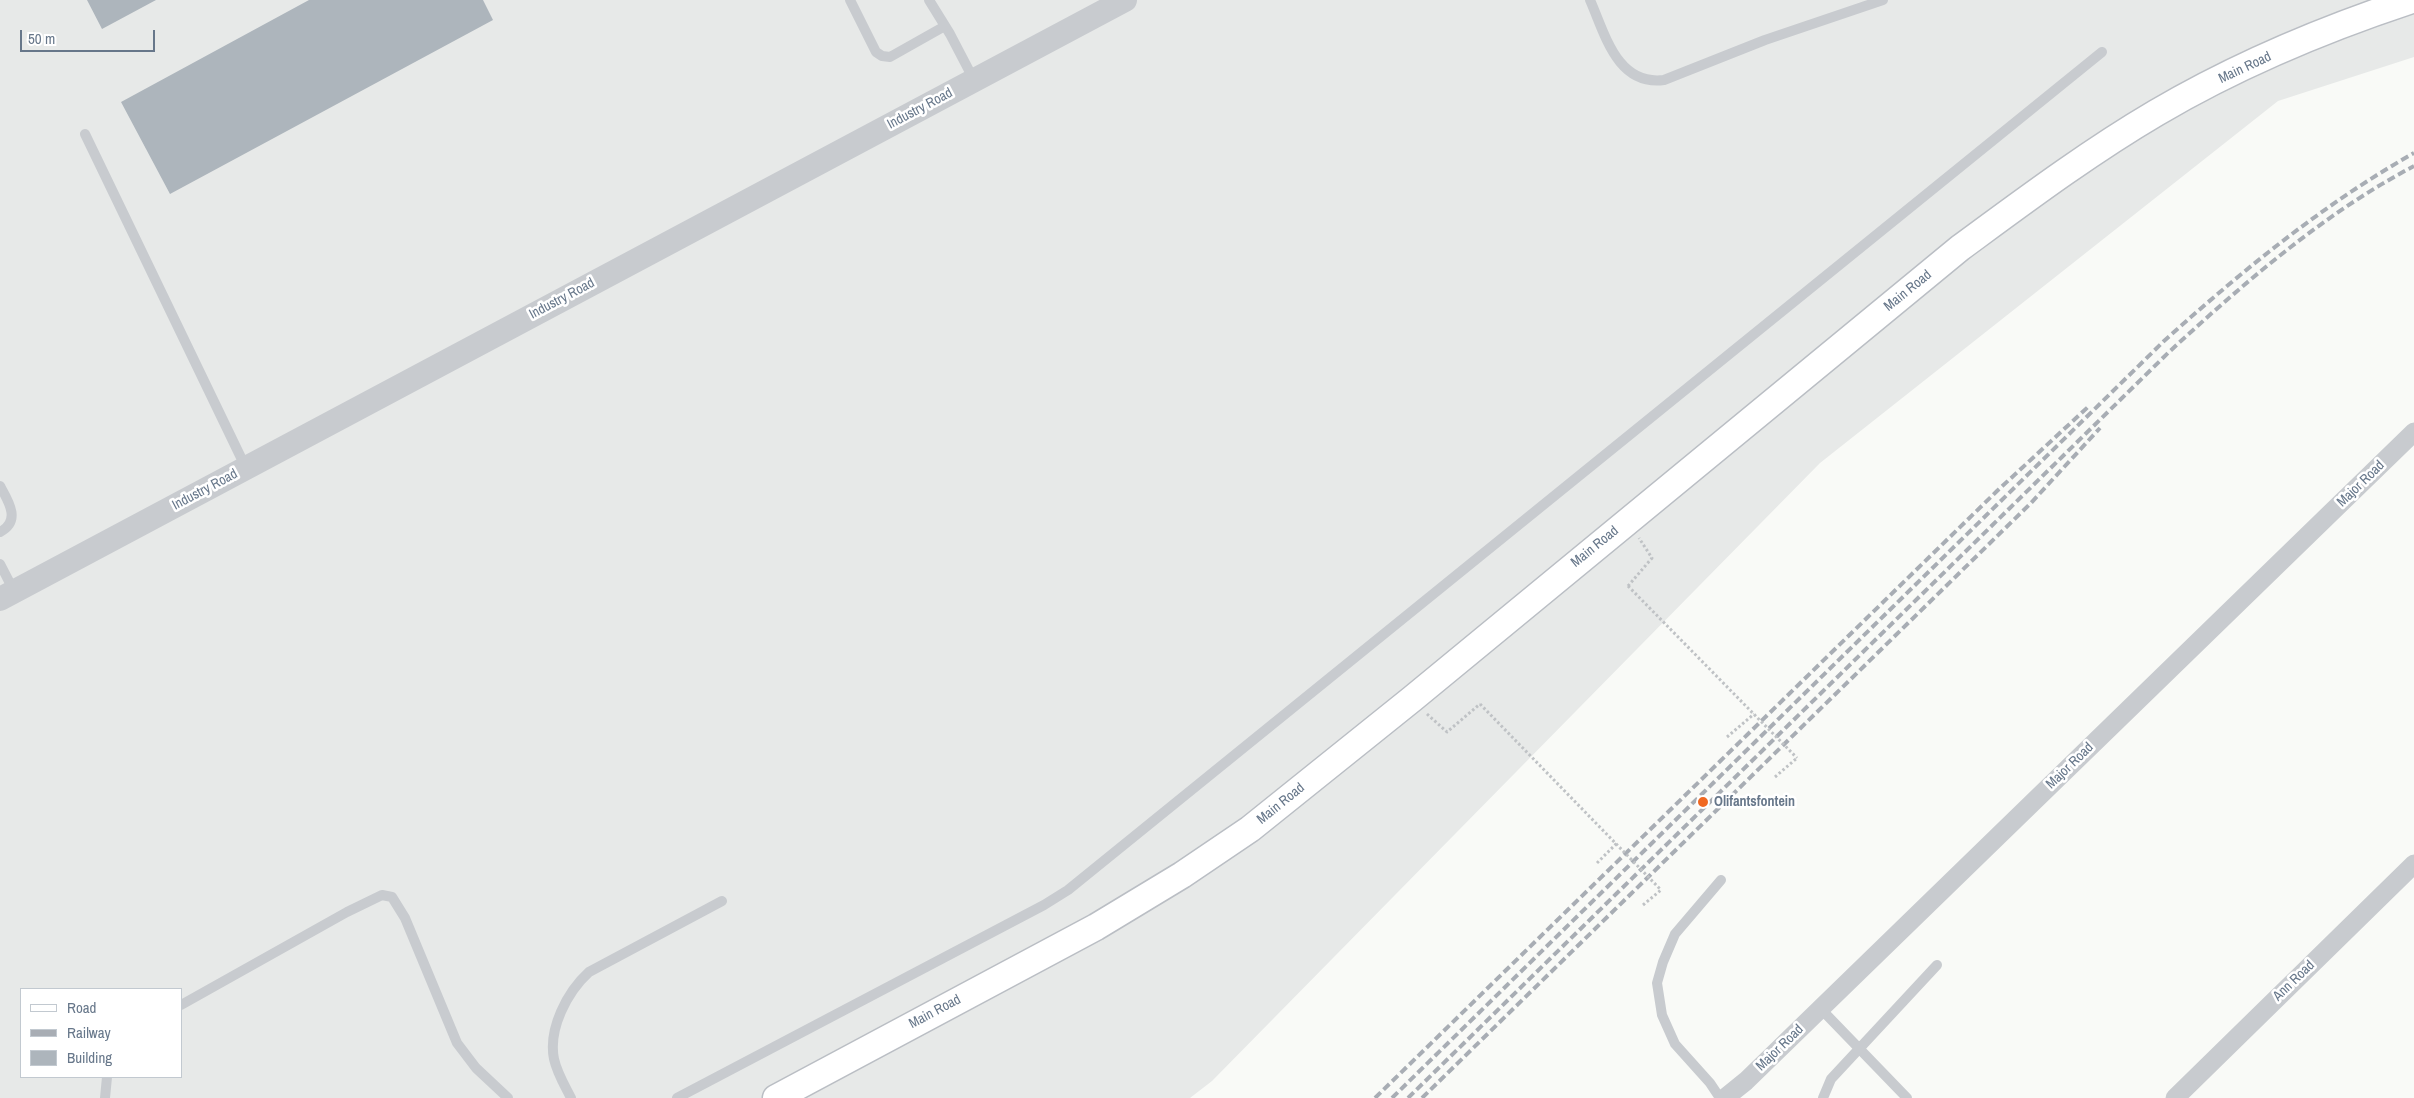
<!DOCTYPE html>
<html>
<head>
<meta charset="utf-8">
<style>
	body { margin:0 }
	#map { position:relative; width:2414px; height:1098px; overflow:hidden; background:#f9faf7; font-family:"Archivo Narrow",sans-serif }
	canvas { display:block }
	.legend { position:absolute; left:20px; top:988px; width:162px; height:90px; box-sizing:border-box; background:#fff; border:1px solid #c2c9d0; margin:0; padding:6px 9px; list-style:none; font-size:15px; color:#67778a }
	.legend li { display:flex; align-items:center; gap:10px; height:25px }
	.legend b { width:25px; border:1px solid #c2c9d0 }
	.scale { position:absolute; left:20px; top:30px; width:135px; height:22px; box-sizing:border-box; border:2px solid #67778a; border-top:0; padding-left:6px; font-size:15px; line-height:18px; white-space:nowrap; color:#67778a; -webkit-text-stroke:4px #fff; paint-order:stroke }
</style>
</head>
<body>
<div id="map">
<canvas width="2414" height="1098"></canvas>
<ul class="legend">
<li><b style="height:6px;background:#fff"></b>Road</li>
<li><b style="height:6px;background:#a8adb4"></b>Railway</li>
<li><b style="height:14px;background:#adb5bc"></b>Building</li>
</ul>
<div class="scale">50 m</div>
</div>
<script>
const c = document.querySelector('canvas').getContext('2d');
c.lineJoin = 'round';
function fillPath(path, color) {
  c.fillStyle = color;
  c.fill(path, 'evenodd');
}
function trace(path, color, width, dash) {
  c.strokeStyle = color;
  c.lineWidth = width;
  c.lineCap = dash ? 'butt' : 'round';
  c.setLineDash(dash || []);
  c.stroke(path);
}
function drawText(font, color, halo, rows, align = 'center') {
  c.font = font + ' "Archivo Narrow",sans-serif';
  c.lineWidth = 5;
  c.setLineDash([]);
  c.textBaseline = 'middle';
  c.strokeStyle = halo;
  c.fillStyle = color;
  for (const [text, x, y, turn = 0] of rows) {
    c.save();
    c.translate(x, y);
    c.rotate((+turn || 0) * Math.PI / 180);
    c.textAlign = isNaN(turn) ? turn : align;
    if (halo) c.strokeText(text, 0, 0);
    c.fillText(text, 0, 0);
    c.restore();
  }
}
const built = new Path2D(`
	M0 0H2414V57L2278 101 1820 463 1212 1081 1190 1098H0ZM21 989H181V1077H21Z`);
const building = new Path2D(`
	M87 0H156L102 29Z
	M309 0H483L493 20 170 194 121 102Z`);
const path = new Path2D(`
	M1628 586 1652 558 1639 538
	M1427 714 1447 732 1480 704
	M1727 737 1754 714
	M1775 777 1797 758
	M1597 863 1617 843
	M1643 905 1661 890`);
const service = new Path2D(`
	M850 0 876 52 882 56 890 57 945 26
	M929 0 950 34 974 80
	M1590 0C1605 34 1617 86 1664 80L1765 40 1883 0
	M85 134 246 468
	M0 486C9 502 21 521 0 532
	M0 564 14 591
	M181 1005 347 912 382 895 392 897 405 918 457 1043 476 1068 508 1098
	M1820 1008 1907 1098
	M105 1098 107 1077
	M571 1098C565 1086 557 1073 554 1059 548 1029 567 992 589 972L722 901
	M677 1098 1044 905 1068 890 2102 52
	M1720 1098 1710 1083 1675 1044 1662 1015 1657 983 1663 962 1675 934 1721 880
	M1823 1098 1831 1079 1937 965`);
const minor = new Path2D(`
	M1725 1098 1746 1081 2414 432
	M2175 1098 2414 864`);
const tertiary = new Path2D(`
	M0 599 1125 0`);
const secondary = new Path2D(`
	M776 1098 1096 927 1182 875 1250 829 1412 699 1960 248C2024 201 2088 153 2156 113 2236 66 2324 29 2412 0`);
const rail = new Path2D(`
	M1375 1098 1997 491 2088 407
	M1392 1098 2164 341C2242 271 2322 205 2414 153
	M1408 1098 2169 352C2244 283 2323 214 2414 166
	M1422 1098 2031 503 2100 428`);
const pathBridge = new Path2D(`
	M1628 586 1797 758
	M1480 704 1661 890`);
const markers = [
	[1703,802,6,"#f06821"]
];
const streetNames = [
	["Main Road",2245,68,-25],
	["Industry Road",920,109,-28],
	["Main Road",1908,291,-39],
	["Industry Road",562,299,-28],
	["Major Road",2361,484,-44],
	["Industry Road",205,490,-28],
	["Main Road",1595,547,-39],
	["Major Road",2070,766,-44],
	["Main Road",1281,804,-39],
	["Ann Road",2294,981,-44],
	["Main Road",935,1012,-28],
	["Major Road",1780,1048,-44]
];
const poiNames = [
	["Olifantsfontein",1714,802]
];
fillPath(built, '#e7e9e8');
fillPath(building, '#adb5bc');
trace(secondary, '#babec4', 29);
trace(path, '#bfc2c5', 3, [2.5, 2.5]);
trace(service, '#c8cbcf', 10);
trace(minor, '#c8cbcf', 19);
trace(tertiary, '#c8cbcf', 24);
trace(secondary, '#fff', 26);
trace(rail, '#a8adb4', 4, [8, 4]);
trace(pathBridge, '#bfc2c5', 3, [2.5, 2.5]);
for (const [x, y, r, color] of markers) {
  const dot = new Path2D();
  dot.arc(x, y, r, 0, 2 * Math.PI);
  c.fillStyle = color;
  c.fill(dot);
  trace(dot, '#fff', 2);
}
drawText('14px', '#67778a', '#fff', streetNames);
drawText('bold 14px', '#67778a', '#fff', poiNames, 'left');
</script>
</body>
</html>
